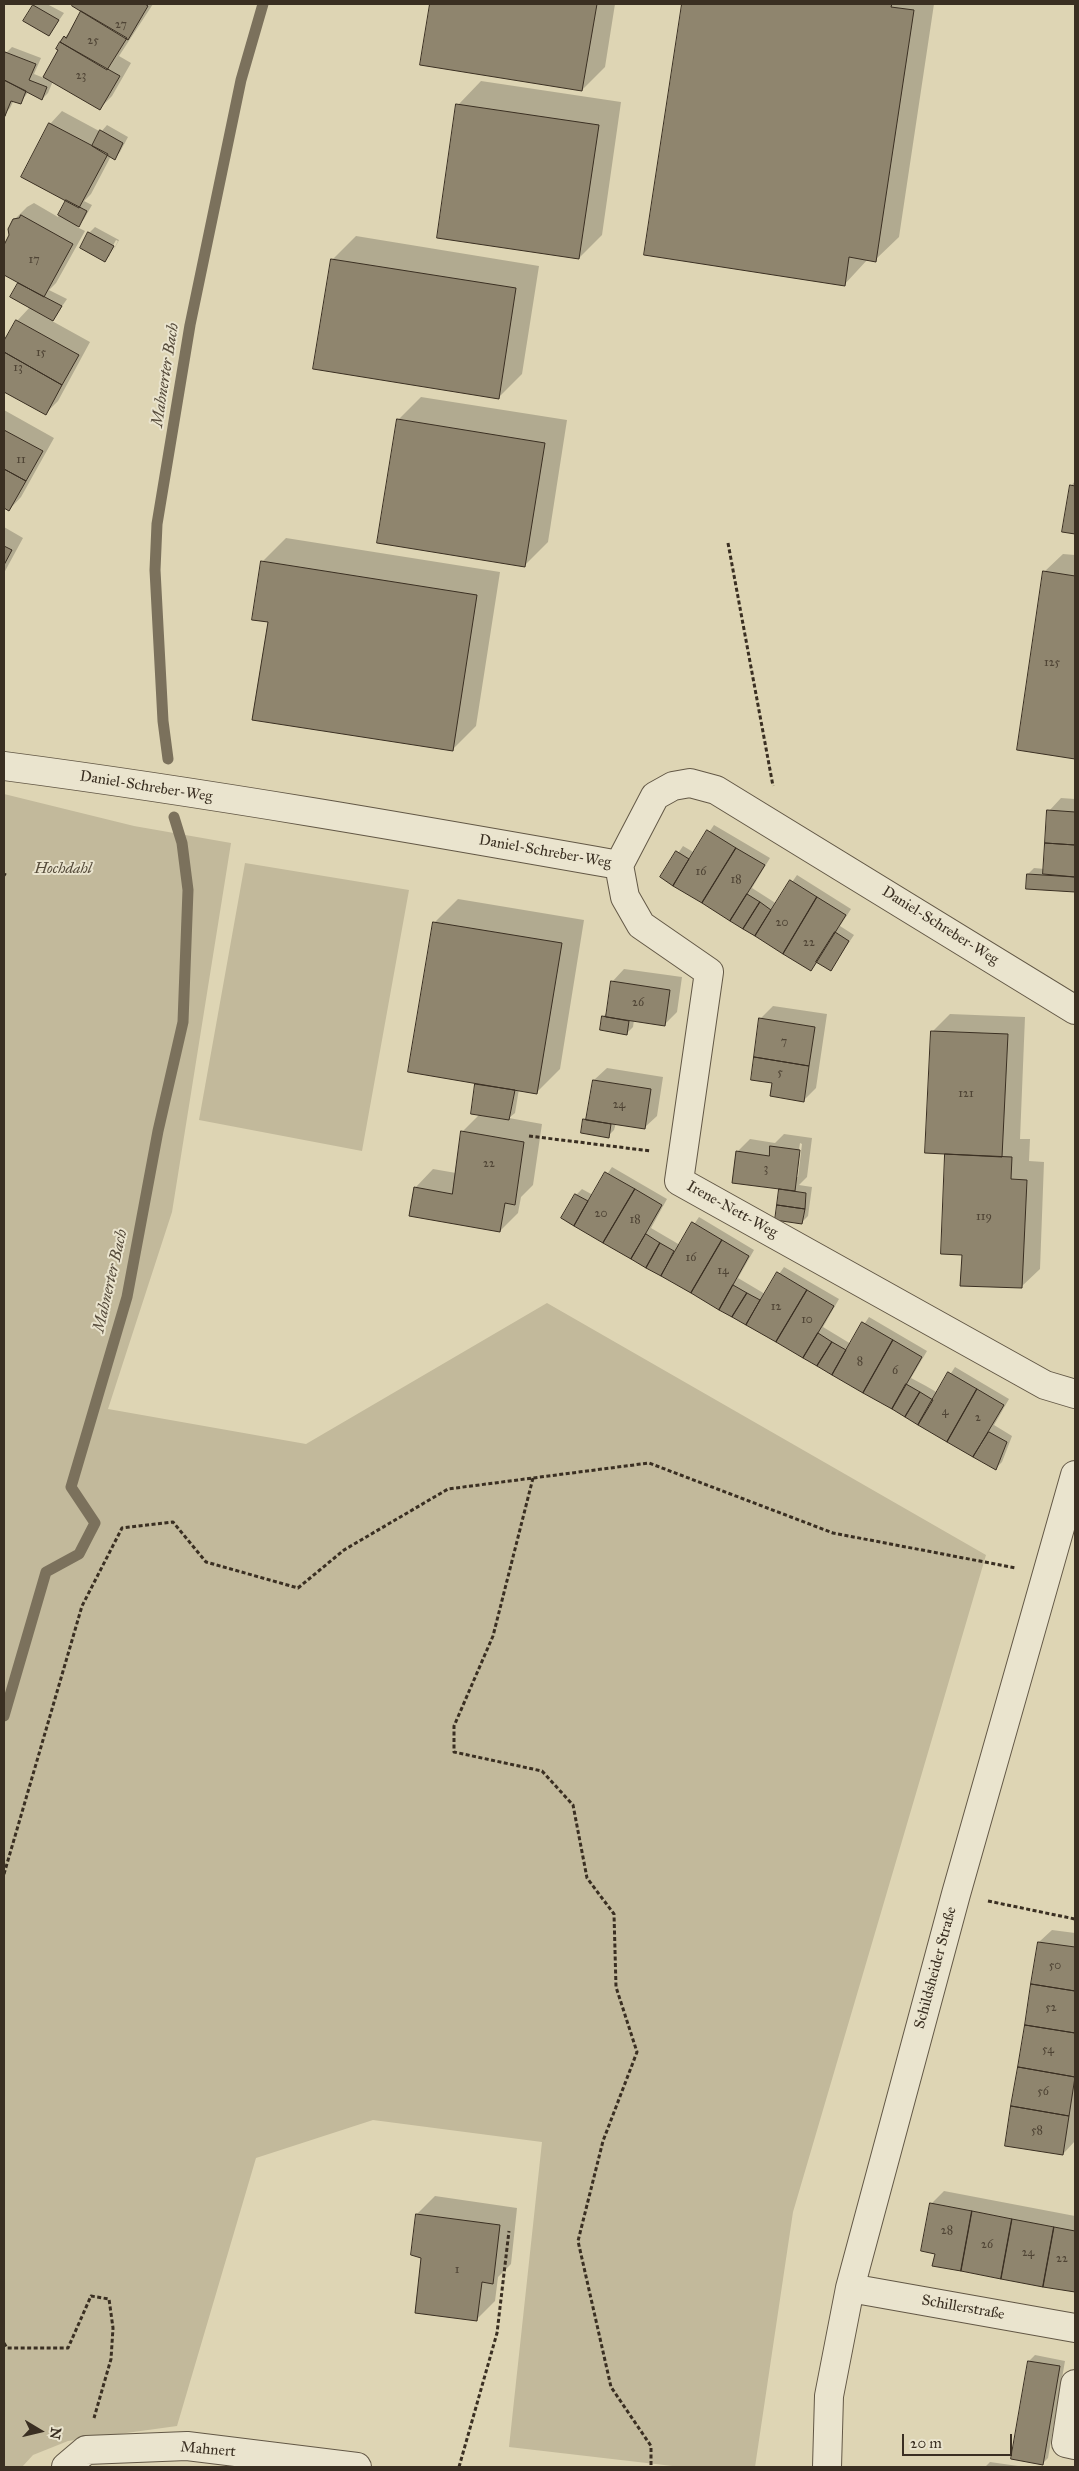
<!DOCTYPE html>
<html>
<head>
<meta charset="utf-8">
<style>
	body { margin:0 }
	#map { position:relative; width:1079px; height:2471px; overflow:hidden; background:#ded5b4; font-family:"IM FELL Great Primer",serif }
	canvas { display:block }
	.frame { position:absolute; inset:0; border:5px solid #3a2f22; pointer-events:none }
	.north { position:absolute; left:15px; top:2406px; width:50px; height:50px; -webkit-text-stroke:4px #eae4ce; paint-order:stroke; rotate:99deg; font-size:14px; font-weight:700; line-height:20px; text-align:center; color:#3a2f22 }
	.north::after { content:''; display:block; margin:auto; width:18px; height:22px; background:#3a2f22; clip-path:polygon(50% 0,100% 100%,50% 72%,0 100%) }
	.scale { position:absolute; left:902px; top:2434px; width:110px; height:22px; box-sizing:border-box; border:2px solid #3a2f22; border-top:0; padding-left:6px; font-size:15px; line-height:18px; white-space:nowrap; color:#3a2f22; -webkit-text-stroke:4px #eae4ce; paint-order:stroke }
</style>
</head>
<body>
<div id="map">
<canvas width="1079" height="2471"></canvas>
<div class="frame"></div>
<div class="north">N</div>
<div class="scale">20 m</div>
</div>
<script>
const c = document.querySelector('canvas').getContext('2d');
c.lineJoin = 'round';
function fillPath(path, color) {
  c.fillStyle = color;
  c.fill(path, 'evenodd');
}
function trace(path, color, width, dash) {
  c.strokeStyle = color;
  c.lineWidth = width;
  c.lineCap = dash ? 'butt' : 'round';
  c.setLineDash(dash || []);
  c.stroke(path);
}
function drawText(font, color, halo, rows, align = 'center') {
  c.font = font + ' "IM FELL Great Primer",serif';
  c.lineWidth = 4;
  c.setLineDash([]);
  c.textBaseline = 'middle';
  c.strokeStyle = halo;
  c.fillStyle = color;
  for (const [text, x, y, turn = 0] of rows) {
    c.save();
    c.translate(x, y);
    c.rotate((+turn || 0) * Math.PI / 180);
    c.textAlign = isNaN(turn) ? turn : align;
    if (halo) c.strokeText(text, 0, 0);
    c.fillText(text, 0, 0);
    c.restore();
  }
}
const green = new Path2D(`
	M4 794 134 826 231 843 172 1212 108 1409 306 1444 547 1303 986 1555 793 2212 755 2467H681L509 2447 542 2142 373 2120 256 2158 177 2426 68 2441 33 2455 22 2467H4Z
	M245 863 409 890 362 1151 199 1120Z`);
const shadow = new Path2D(`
	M35 4H47L64 13 49 35 34 5Z
	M74 4H153L119 56 131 63 112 96 99 109 53 81 48 93 42 99 29 91 20 103 14 100 10 108 4 114V58L6 53 12 47 41 58 34 74 44 78 65 37 72 30 83 11 73 5Z
	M431 4H615L605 67 582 90 421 64Z
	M683 4H934L899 237 875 260 868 259 844 285 645 254Z
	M481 81 621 102 602 235 579 258 458 105Z
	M62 111 101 132 107 125 128 137 120 152 115 158 111 156 91 194 84 201 92 205 84 219 77 227 85 231 56 283 49 290 67 299 52 321 90 342 58 401 46 413 4 390V344L17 321 30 307 12 297 19 282 4 273V248L10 236 14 220 27 207 34 203 58 217 67 201 50 124Z
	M95 227 119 240 111 255 118 241 116 240 108 255H110L105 260 89 233Z
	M356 236 539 266 522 374 499 397 333 259Z
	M421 397 567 420 548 542 525 565 398 420Z
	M4 410 54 438 21 497 9 510 4 507Z
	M1075 481V533L1064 531 1071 486Z
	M4 527 23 538 4 573Z
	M286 538 500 572 476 726 453 749 269 621 262 562Z
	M1063 554 1075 555V758L1018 749 1044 572Z
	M1061 798 1075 799V891L1028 888V874L1034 868 1045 869 1049 811Z
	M714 825 770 858 752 888 777 904 797 875 851 909 840 926 854 935 831 969 818 961 810 970 662 877 683 846 695 853Z
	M458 899 584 920 560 1069 537 1092 519 1089 515 1113 509 1118 542 1124 533 1185 521 1197 518 1213 500 1231 415 1188 433 1169 456 1173 462 1132 480 1114 477 1084 478 1083 435 922Z
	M624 969 682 977 677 1012 665 1024 634 1020 633 1027 627 1033 603 1017 607 1012 612 982Z
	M773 1006 827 1014 816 1088 804 1100 773 1082 760 1019Z
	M950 1014 1025 1017 1020 1139H1030L1029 1161 1044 1162 1040 1269 1021 1287 963 1254 947 1153 932 1032Z
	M607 1068 663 1077 657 1116 644 1128 616 1123 614 1130 608 1136 584 1120 588 1116 594 1080Z
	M784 1134 812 1138 807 1177 799 1185 812 1187 808 1216 802 1222 780 1190 782 1188 737 1152 750 1139 775 1143ZM800 1143 802 1144 798 1177H795Z
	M612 1167 667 1199 651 1228 680 1245 699 1217 754 1250 738 1278 765 1294 784 1267 839 1299 823 1327 851 1344 869 1317 927 1351 911 1378 926 1386 938 1393 955 1367 1009 1399 994 1425 1012 1436 1002 1462 996 1468 563 1218 576 1195 582 1189 593 1195Z
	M1052 1930 1075 1933V2141L1063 2154 1007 2145 1039 1942Z
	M944 2191 1075 2216V2291L934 2265 936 2253 931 2204Z
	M435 2196 517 2208 511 2264 498 2277 495 2301 477 2319 422 2257 417 2214Z
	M1035 2355 1065 2361 1048 2458 1042 2464 1012 2458 1029 2361Z
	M990 2462 1025 2467H985Z`);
const stream = new Path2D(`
	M168 759 163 721 155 570 157 524 190 325 241 80 263 4
	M4 1716 46 1572 79 1554 95 1523 71 1487 127 1297 158 1131 183 1022 188 890 182 843 174 817`);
const building = new Path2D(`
	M73 4H145L148 6 128 40 72 6Z
	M430 4H597L582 91 420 65Z
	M682 4H892L891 7 914 10 876 262 849 257 845 286 644 255Z
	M33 5 59 20 49 36 23 21Z
	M81 11 127 38 107 70 60 42 64 36 66 38Z
	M60 42 120 76 100 110 43 77 58 50 56 49Z
	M5 52 36 64 29 80 47 87 42 100 4 80Z
	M4 80 26 91 21 104 11 101 5 116Z
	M456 104 599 125 579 259 437 238Z
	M49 123 108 154 79 208 21 177Z
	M100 130 123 143 115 160 92 146Z
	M66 200 87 211 79 227 58 215Z
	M21 215 73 244 44 297 4 275V245L9 235 8 229 13 219 19 218Z
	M88 232 114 246 105 262 80 248Z
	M331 259 516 288 499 399 313 369Z
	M18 283 62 306 53 321 10 297Z
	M16 320 79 355 62 385 4 352V341Z
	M4 352 62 385 46 415 4 392Z
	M397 419 545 443 525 567 377 543Z
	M4 430 43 451 26 481 4 469Z
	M4 469 26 481 9 511 4 508Z
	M1070 485 1075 486V534L1062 532Z
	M4 546 12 550 4 565Z
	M261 561 477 595 453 751 252 720 268 622 252 620Z
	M1043 571 1075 576V759L1017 750Z
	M1047 810 1075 812V845L1045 843Z
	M707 830 736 848 702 903 673 886Z
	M1045 843 1075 845V877L1043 874Z
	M736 848 765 865 730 921 702 903Z
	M676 851 689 859 673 886 660 877Z
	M1027 874 1075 877V892L1026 889Z
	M790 880 817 897 783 954 755 936Z
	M747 894 760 902 743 929 730 921Z
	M817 897 846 915 811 971 783 954Z
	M760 902 771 910 755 936 743 929Z
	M433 922 562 943 537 1094 408 1072Z
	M835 932 849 941 831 971 816 962Z
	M611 981 670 990 665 1026 606 1017Z
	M602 1016 629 1021 627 1035 600 1030Z
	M759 1018 815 1027 809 1066 754 1057Z
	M931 1031 1008 1034 1002 1157 925 1153Z
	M754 1057 809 1066 804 1102 770 1096 772 1083 751 1080Z
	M593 1080 651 1089 645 1129 586 1120Z
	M475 1084 515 1090 509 1120 471 1114Z
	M583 1119 611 1124 609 1138 581 1133Z
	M461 1131 524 1142 515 1205 505 1203 500 1232 409 1216 414 1187 452 1194Z
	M770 1146 800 1150 795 1191 732 1183 736 1151 769 1156Z
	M945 1154 1012 1157 1011 1179 1027 1180 1022 1288 960 1286 962 1255 941 1254Z
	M605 1172 635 1189 603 1243 574 1226Z
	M635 1189 662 1205 631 1259 603 1243Z
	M779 1189 806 1193 805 1209 777 1205Z
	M575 1194 588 1201 574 1226 561 1218Z
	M777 1205 805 1209 802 1224 775 1220Z
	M692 1222 722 1240 691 1293 661 1276Z
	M646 1234 660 1243 646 1268 631 1259Z
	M722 1240 749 1256 719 1310 691 1293Z
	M660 1243 674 1251 661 1276 646 1268Z
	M777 1272 807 1290 776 1342 746 1325Z
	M733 1285 747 1293 732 1317 719 1310Z
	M807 1290 834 1306 803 1358 776 1342Z
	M747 1293 760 1300 746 1325 732 1317Z
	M862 1322 893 1340 863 1393 832 1375Z
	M818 1333 832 1342 817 1366 803 1358Z
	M893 1340 922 1357 892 1409 863 1393Z
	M832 1342 846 1350 832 1375 817 1366Z
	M948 1372 977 1389 947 1442 918 1425Z
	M906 1384 920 1392 905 1417 892 1409Z
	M977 1389 1004 1405 973 1457 947 1442Z
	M920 1392 933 1400 918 1425 905 1417Z
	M989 1432 1007 1442 996 1470 973 1457Z
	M1038 1942 1075 1947V1991L1031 1984Z
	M1031 1984 1075 1991V2033L1025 2025Z
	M1025 2025 1075 2033V2077L1018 2067Z
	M1018 2067 1075 2077 1069 2116 1011 2106Z
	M1011 2106 1069 2116 1063 2155 1005 2146Z
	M930 2203 972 2211 961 2271 932 2266 935 2254 921 2251Z
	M972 2211 1012 2219 1001 2279 961 2271Z
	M416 2214 500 2225 493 2284 482 2282 477 2321 415 2313 421 2258 411 2255Z
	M1012 2219 1054 2227 1043 2287 1001 2279Z
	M1054 2227 1075 2231V2292L1043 2287Z
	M1028 2361 1060 2366 1043 2465 1011 2459Z`);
const path = new Path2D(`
	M728 543 773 786
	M4 874 6 875
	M529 1136 651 1151
	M533 1478 493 1636 454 1726V1752L542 1771 573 1805 587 1878 614 1914 616 1987 637 2052 603 2141 578 2241 611 2387 651 2446V2467
	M4 1874 82 1606 122 1528 173 1522 206 1562 298 1588 344 1550 448 1489 649 1463 833 1533 1016 1568
	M988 1901 1075 1919
	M4 2343 7 2348H68L91 2296 109 2299 113 2328 111 2359 94 2418
	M459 2467 497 2333 509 2231`);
const minor = new Path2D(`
	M4 766C210 793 415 829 619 865L655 796 673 786 690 783 716 790 1075 1010
	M619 865 625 897 641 925 709 972 679 1181 1045 1385 1075 1394
	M850 2288 1075 2328
	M1075 2384 1066 2443 1075 2445
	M66 2467 86 2450 187 2446 357 2467
	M827 2467 829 2396 850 2288 956 1894 1075 1475`);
const numberNames = [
	["27",121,25],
	["25",93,41],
	["23",81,76],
	["17",34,260],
	["15",41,353],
	["13",18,368],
	["11",21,460],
	["125",1052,663],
	["16",701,872],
	["18",736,880],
	["20",782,923],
	["22",809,943],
	["26",638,1003],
	["7",784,1042],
	["5",780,1073],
	["121",966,1094],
	["24",619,1105],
	["22",489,1164],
	["3",766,1169],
	["20",601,1214],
	["119",984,1217],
	["18",635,1220],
	["16",691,1258],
	["14",723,1271],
	["12",776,1307],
	["10",807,1320],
	["8",860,1362],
	["6",895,1371],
	["4",945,1412],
	["2",978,1418],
	["50",1055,1966],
	["52",1051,2008],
	["54",1048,2050],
	["56",1043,2092],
	["58",1037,2131],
	["28",947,2231],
	["26",987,2245],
	["24",1028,2253],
	["22",1062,2259],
	["1",457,2270]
];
const streetNames = [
	["Daniel-Schreber-Weg",146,787,9],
	["Daniel-Schreber-Weg",545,852,10],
	["Daniel-Schreber-Weg",940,926,32],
	["Irene-Nett-Weg",732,1210,29],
	["Schildsheider Straße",936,1968,-75],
	["Schillerstraße",963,2308,10],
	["Mahnert",208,2450,5]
];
const parkNames = [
	["Hochdahl",63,869]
];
const waterNames = [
	["Mahnerter Bach",166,375,-81],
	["Mahnerter Bach",111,1281,-77]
];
fillPath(green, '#c2b99b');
fillPath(shadow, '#0003');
trace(stream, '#7b715c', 11);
fillPath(building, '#8f856e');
trace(building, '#3a2f22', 1);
trace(minor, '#635846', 30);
trace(path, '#3a2f22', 3, [4, 2.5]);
trace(minor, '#eae4ce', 28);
drawText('12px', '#4f4435', null, numberNames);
drawText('15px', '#3a2f22', '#eae4ce', streetNames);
drawText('italic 15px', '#554b3a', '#eae4ce', parkNames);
drawText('italic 16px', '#554a3a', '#eae4ce', waterNames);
</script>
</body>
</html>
